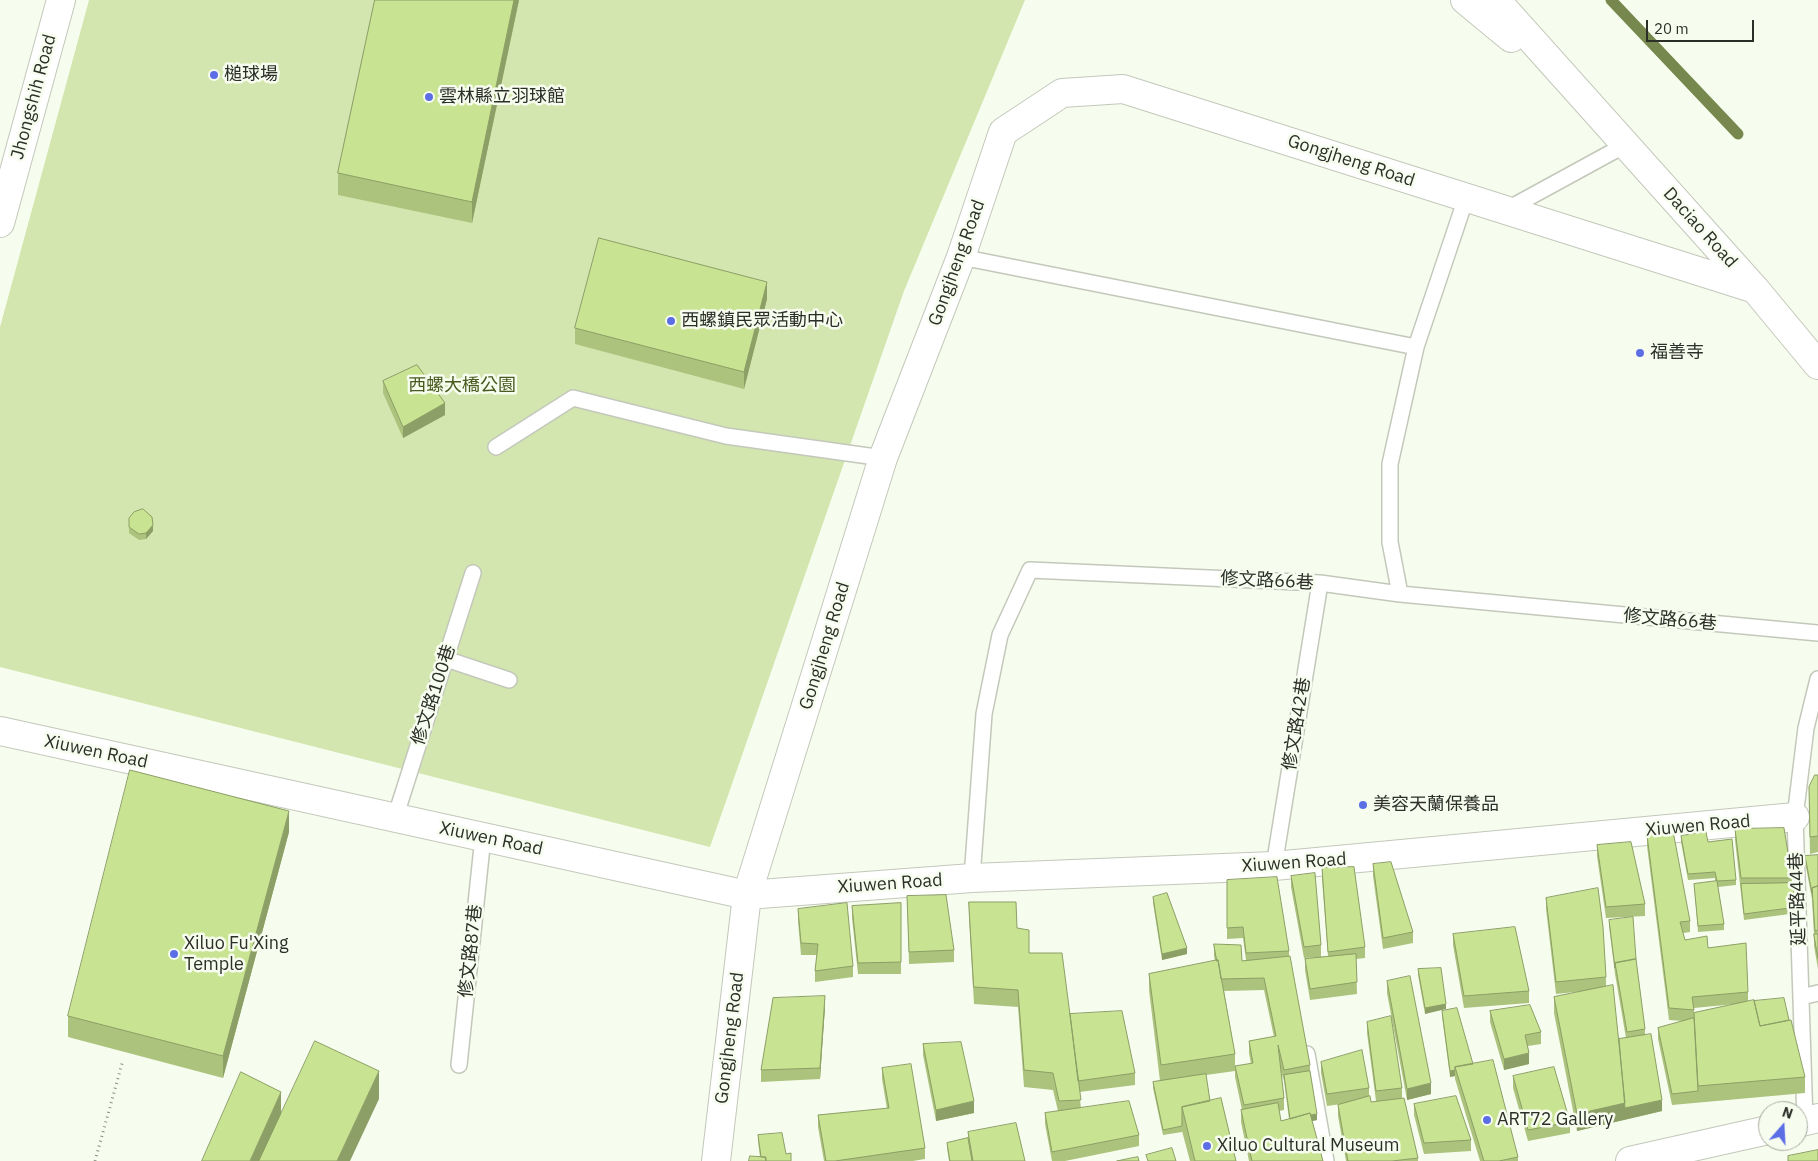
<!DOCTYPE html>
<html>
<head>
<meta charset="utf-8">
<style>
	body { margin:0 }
	#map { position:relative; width:1818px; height:1161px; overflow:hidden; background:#f7fdee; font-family:"IBM Plex Sans",sans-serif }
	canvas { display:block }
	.north { position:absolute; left:1758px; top:1101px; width:50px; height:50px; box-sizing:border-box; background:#f7fdee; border:1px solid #a6aa9f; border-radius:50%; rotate:19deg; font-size:14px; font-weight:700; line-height:20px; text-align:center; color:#2c2e28 }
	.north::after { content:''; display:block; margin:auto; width:18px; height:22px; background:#5c6ee5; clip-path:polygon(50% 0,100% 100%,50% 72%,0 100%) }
	.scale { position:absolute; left:1646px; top:20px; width:108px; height:22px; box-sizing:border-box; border:2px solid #2c2e28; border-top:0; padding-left:6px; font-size:15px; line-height:18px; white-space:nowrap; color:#2c2e28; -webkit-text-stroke:4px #f7fdee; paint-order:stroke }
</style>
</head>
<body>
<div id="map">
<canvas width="1818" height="1161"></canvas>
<div class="north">N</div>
<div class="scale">20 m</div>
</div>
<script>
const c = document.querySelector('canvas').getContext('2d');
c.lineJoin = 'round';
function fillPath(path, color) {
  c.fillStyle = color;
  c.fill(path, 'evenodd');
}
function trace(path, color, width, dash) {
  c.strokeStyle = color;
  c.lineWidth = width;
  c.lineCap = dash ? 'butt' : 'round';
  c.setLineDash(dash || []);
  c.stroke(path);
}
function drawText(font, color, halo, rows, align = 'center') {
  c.font = font + ' "IBM Plex Sans","Noto Sans TC",sans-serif';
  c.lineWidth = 5;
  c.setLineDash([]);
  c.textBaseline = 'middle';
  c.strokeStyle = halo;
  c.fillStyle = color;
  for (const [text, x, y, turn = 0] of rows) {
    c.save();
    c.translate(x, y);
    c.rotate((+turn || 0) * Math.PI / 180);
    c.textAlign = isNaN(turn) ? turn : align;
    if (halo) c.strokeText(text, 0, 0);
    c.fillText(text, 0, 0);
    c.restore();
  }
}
const green = new Path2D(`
	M89 0H1025L904 291 710 847 0 667V327Z`);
const stream = new Path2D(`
	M1611 0 1738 134`);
const path = new Path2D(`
	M95 1161 123 1060`);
const service = new Path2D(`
	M1506 210 1625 145
	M961 257 1416 347
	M496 447 573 398 726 436 883 458
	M1400 594 1390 542V464L1416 347 1466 198
	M446 659 509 680
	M395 818 473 573
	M1275 871 1274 866 1320 583
	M972 878 984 714 1000 635 1030 570 1320 583 1400 594 1818 633
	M1801 997 1818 993
	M1307 1054 1326 1161
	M459 1065 483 837
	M1805 1121 1795 817 1806 728 1818 679`);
const minor = new Path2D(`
	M1465 0 1511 38
	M1496 0 1755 289 1818 365
	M0 223 61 0
	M0 731 747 895 972 878 1274 866 1795 817
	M1798 1123 1818 1118
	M716 1161 747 895 883 458 961 257 1003 132 1062 93 1123 89 1755 289
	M1630 1161 1768 1130`);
const wall = new Path2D(`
	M375 0H519L472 223 338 195V173Z
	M767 299 744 389 575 344V328Z
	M383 381 445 415 403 438 383 393Z
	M129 518 153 531 146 539 139 540 129 533Z
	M1818 775V852L1810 854 1809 803Z
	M1735 829 1792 878V883L1797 907V913L1744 920 1735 840Z
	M289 832 223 1078 68 1037V1016Z
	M1647 835 1690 921V932L1683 933 1685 940 1708 948 1748 992V1002L1789 1020 1805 1077V1093L1672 1105 1658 1039V1028L1683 1021 1669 1020 1647 846ZM1735 1004 1694 1013V1008Z
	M1681 836 1708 842 1736 880V885L1718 887 1724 924V930L1698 932 1694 884 1715 881V878L1688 880 1681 842Z
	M1597 845 1645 904V916L1606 918 1597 856Z
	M1818 855V969L1814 946V935L1812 899 1805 862V856Z
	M1373 864 1413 932V943L1383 949 1373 876Z
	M1322 868 1365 947V958L1356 959 1357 994 1310 1000 1305 970V959L1328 956 1322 879Z
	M1291 876 1321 945V957L1304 958 1291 887Z
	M1227 880 1289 951V956L1310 1065V1071L1317 1120 1312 1121 1323 1161H1249L1241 1122V1110H1242L1235 1077V1071L1206 1075 1210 1101 1236 1161H1190L1182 1131V1132L1163 1135 1153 1088V1082L1160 1081 1149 990V974L1215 961 1214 956V944L1242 961 1246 960 1243 938 1227 939ZM1264 990 1274 1037 1249 1041V1053L1251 1064 1235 1066V1054L1224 991ZM1280 1068 1284 1081 1289 1119 1281 1121 1279 1111 1284 1110V1098Z
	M907 896 954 950V962L909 964Z
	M1153 897 1187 954 1162 960 1153 903Z
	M1546 898 1606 977V987L1619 1039 1626 1038 1615 974 1609 926V920L1636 959 1645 1029V1035L1662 1111 1577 1131 1554 1013V997L1584 991 1556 994 1546 909Z
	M969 902 1017 928 1029 953 1070 1014 1135 1073V1085L1079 1092 1081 1108 1139 1135V1146L1065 1161H1052L1045 1124V1113L1058 1111 1053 1090 1024 1087 1018 1007 974 1004 969 918Z
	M901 903V974H858L852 918V906Z
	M798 909 853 966V977L815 982V971L817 955H801L798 921Z
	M1453 934 1529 991V1003L1464 1008 1453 945Z
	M1418 969 1446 1004 1425 1014 1418 975Z
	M1387 981 1431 1094 1407 1100 1387 993Z
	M825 1007 820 1079 761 1082V1070Z
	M1442 1011 1473 1064 1518 1157V1161H1480L1455 1079V1076L1450 1077 1442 1016Z
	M1490 1011 1541 1032V1044L1528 1046 1529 1064 1504 1070 1490 1022Z
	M1367 1022 1402 1088V1098L1418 1158V1161H1346L1338 1116V1105L1341 1104 1327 1106 1321 1073V1062L1369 1088V1097L1371 1102 1376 1101 1367 1033Z
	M923 1044 974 1113 936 1121 923 1055Z
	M882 1068 925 1148V1159L913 1161H824L818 1127V1115L887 1109 882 1079Z
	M1513 1076 1570 1122V1133L1528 1141 1513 1088Z
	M1414 1104 1471 1140V1151L1424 1154 1414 1115Z
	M968 1132 1025 1161H949L947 1148V1143L968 1138Z
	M758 1135 786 1154 791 1161H749L760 1157 758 1141Z`);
const shadedWall = new Path2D(`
	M514 0H519L472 223V202Z
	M767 282V299L744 389V372Z
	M445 403V415L403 438V427Z
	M153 525V531L146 539V533Z
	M289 811V832L223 1078V1056Z
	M1187 948V954L1162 960V954Z
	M825 996V1007L820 1079V1068Z
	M1446 1004V1009L1425 1014V1008Z
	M1529 1053V1064L1504 1070V1059Z
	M1455 1070V1076L1450 1077V1071Z
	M379 1071V1099L350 1161H337Z
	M1431 1083V1094L1407 1100V1089Z
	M281 1092V1120L263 1161H250Z
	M1662 1100V1111L1577 1131V1114L1625 1103Z
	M974 1101V1113L936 1121V1110Z
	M1317 1114V1120L1290 1126V1120Z`);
const building = new Path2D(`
	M375 0H514L472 202 338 173Z
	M599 238 767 282 744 372 575 328Z
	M417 365 445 403 403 427 383 381Z
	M143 509 152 517 153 525 146 533 139 534 129 527V518L134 512Z
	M130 770 289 811 223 1056 68 1016Z
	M1815 775H1818V836L1810 837 1809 787Z
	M1784 828 1792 878H1741L1735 829Z
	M1673 831 1690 921 1680 922 1685 940 1707 936 1708 948 1746 943 1748 992 1692 997 1694 1010 1669 1008 1647 835Z
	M1706 832 1708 842 1732 839 1736 880 1717 881 1715 872 1688 874 1681 836Z
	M1631 842 1645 904 1606 907 1597 845Z
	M1818 855V886L1812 888V893L1805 856Z
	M1391 862 1413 932 1383 938 1373 864Z
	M1354 867 1365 947 1328 952 1322 868Z
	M1315 873 1321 945 1304 947 1291 876Z
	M1277 877 1289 951 1246 953 1243 927 1227 928V880Z
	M1717 881 1724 924 1698 926 1694 884Z
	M1792 883 1797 907 1744 914 1741 884Z
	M1818 886V930L1815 931 1812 888Z
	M1598 888 1603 927 1606 977 1556 982 1546 898Z
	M1167 893 1187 948 1162 954 1153 897Z
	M946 895 954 950 909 952 907 896Z
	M969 902H1016L1017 928 1029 930V953H1062L1081 1100 1059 1101 1053 1073 1024 1070 1018 990 974 987Z
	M847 903 853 966 815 971 818 944 801 943 798 909Z
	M901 903V962L858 963 852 906Z
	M1633 917 1636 959 1615 963V968L1609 920Z
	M1515 927 1529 991 1464 996 1453 934Z
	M1814 934H1818V958Z
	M1214 944 1241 945 1242 961 1290 956 1310 1065 1284 1070 1278 1045 1284 1098 1244 1105 1235 1066 1253 1063 1249 1041 1276 1036 1264 978 1221 979 1218 960 1217 961Z
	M1356 954 1357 982 1310 989 1305 959Z
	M1636 959 1645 1029 1627 1032 1615 963Z
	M1218 960 1235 1054 1161 1065 1149 974Z
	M1441 968 1446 1004 1425 1008 1418 969Z
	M1410 976 1431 1083 1407 1089 1387 981Z
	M1613 985 1625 1103 1577 1114 1554 997Z
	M825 996 820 1068 761 1070 773 998Z
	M1784 998 1789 1020 1760 1026 1754 1001Z
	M1754 1000 1760 1026 1791 1020 1805 1077 1698 1086 1694 1013Z
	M1530 1005 1541 1032 1525 1035 1529 1053 1504 1059 1490 1011Z
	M1457 1008 1473 1064 1455 1067V1070L1450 1071 1442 1011Z
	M1122 1011 1135 1073 1078 1081 1070 1014Z
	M1391 1016 1402 1088 1376 1091 1367 1022Z
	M1694 1018 1698 1091 1672 1094 1658 1028Z
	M1651 1034 1662 1100 1625 1108 1619 1039Z
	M315 1041 379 1071 337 1161H259Z
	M961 1042 974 1101 936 1110 923 1044Z
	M1362 1050 1369 1088 1327 1094 1321 1062Z
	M1493 1060 1518 1157 1499 1161H1484L1455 1067Z
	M911 1064 925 1148 835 1161H826L818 1115 889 1108 882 1068Z
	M1554 1067 1570 1122 1528 1130 1513 1076Z
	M1310 1071 1317 1114 1311 1115 1310 1113 1290 1119 1284 1075Z
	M241 1072 281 1092 250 1161H202Z
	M1206 1074 1210 1101 1182 1107V1126L1163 1130 1153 1082Z
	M1370 1096 1371 1102 1404 1098 1418 1158 1392 1161H1348L1338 1105Z
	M1456 1096 1471 1140 1424 1143 1414 1104Z
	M1221 1098 1236 1161H1195L1182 1107Z
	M1129 1101 1139 1135 1052 1152 1045 1113Z
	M1278 1103 1281 1121 1310 1113 1323 1161H1252L1241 1110Z
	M1016 1123 1025 1161H973L968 1132Z
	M782 1133 786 1154 791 1153V1161H766V1157H761L758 1135Z
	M968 1138 972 1161H950L947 1143Z
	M1172 1148 1176 1161H1148L1146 1155Z
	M1818 1150V1161H1788V1156Z
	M750 1156 765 1157 766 1161H749Z
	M1138 1157 1139 1161H1117Z`);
const markers = [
	[214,75,5,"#5c6ee5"],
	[429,97,5,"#5c6ee5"],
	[671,321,5,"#5c6ee5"],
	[1640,353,5,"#5c6ee5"],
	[1363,805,5,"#5c6ee5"],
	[174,954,5,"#5c6ee5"],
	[1487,1120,5,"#5c6ee5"],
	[1207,1146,5,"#5c6ee5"]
];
const poiNames = [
	["槌球場",224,75],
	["雲林縣立羽球館",439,97],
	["西螺鎮民眾活動中心",681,321],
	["福善寺",1650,353],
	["美容天蘭保養品",1373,805],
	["Xiluo Fu'Xing",184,944],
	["Temple",184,965],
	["ART72 Gallery",1497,1120],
	["Xiluo Cultural Museum",1217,1146]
];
const streetNames = [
	["Jhongshih Road",34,97,-75],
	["Gongjheng Road",1351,161,18],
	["Daciao Road",1700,228,48],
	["Gongjheng Road",957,263,-70],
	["修文路66巷",1267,581,3],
	["修文路66巷",1670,620,5],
	["Gongjheng Road",825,646,-73],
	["修文路100巷",434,695,-72],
	["修文路42巷",1297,724,-81],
	["Xiuwen Road",96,752,12],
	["Xiuwen Road",1698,826,-5],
	["Xiuwen Road",491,839,12],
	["Xiuwen Road",1294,863,-4],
	["Xiuwen Road",890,884,-4],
	["延平路44巷",1798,899,-92],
	["修文路87巷",471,951,-84],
	["Gongjheng Road",730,1038,-83]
];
const parkNames = [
	["西螺大橋公園",462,386]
];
fillPath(green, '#d3e6af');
trace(stream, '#76884e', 11);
trace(service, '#c3c8bb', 18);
trace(minor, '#c3c8bb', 30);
trace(path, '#898d83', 3, [1, 4]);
trace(service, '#fff', 15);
trace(minor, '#fff', 28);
fillPath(wall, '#acc37d');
fillPath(shadedWall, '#8c9f66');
fillPath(building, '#c8e391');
trace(building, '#8c9f66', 1);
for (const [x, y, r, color] of markers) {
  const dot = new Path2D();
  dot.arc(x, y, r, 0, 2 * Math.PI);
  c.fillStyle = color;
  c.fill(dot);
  trace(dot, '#f7fdee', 2);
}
drawText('18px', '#2c2e28', '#f7fdee', poiNames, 'left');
drawText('18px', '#2c2e28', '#f7fdee', streetNames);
drawText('18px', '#4a5a21', '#f7fdee', parkNames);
</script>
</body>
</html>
